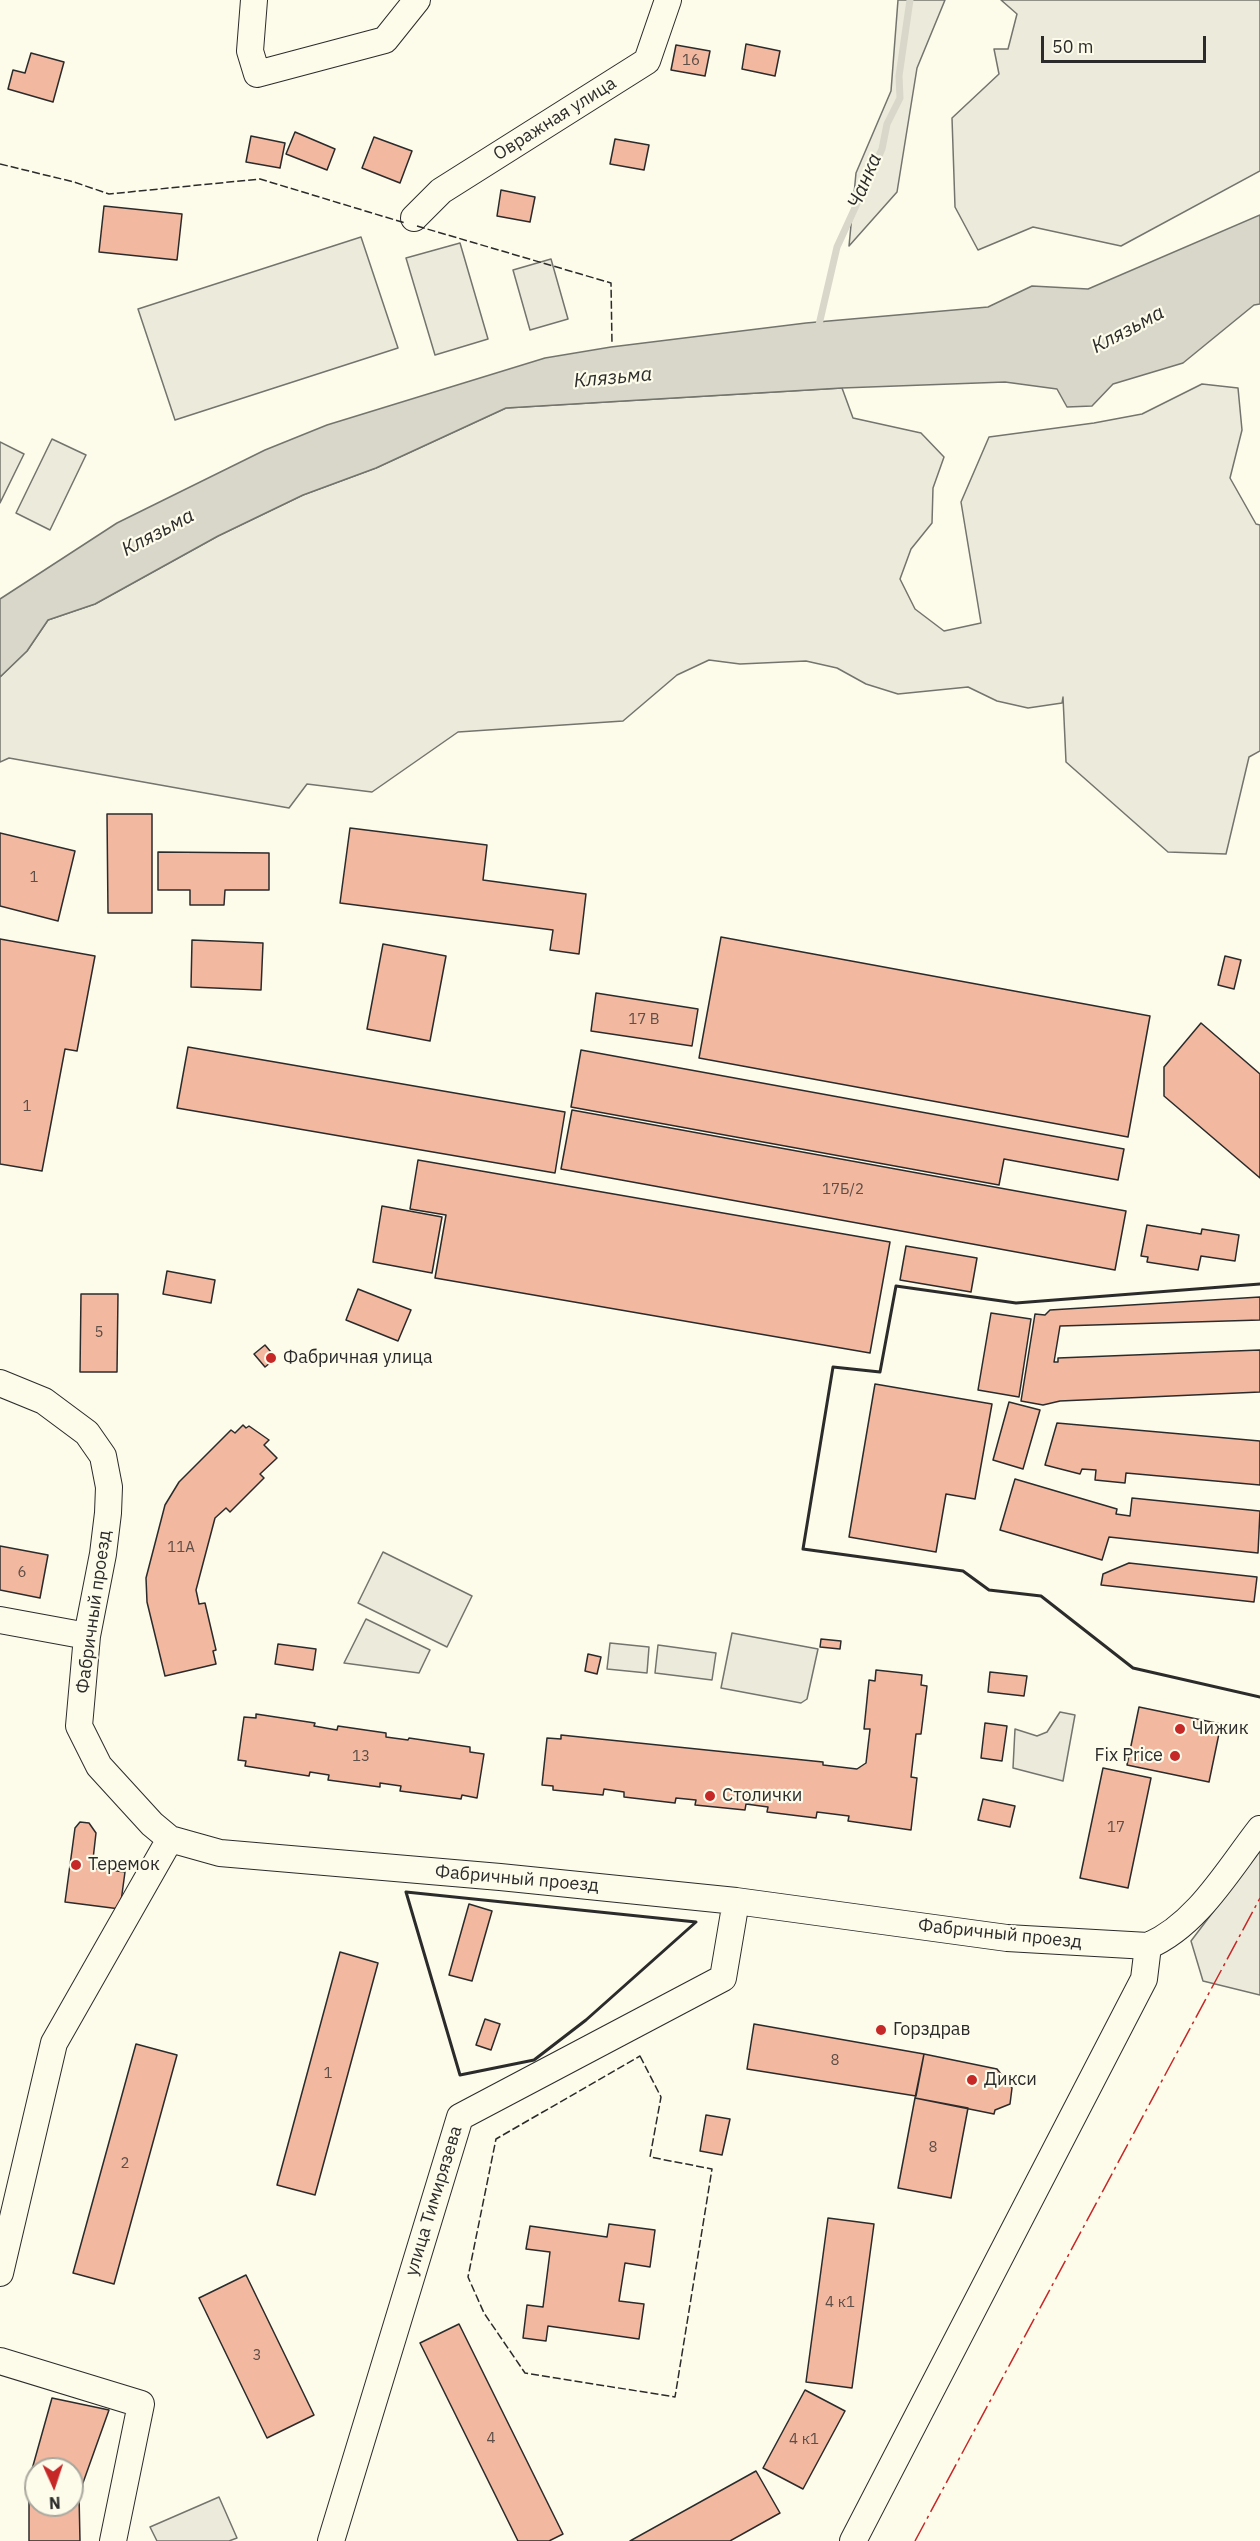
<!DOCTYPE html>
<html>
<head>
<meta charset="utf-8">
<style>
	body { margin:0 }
	#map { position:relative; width:1260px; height:2541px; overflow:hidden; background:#fdfbea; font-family:"IBM Plex Sans",sans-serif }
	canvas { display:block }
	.north { position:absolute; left:24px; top:2457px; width:60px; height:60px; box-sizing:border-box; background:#fdfbea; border:2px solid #a9a89e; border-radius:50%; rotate:177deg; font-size:16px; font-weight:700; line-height:24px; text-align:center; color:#2b2b2b }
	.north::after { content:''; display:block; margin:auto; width:21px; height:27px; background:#c62828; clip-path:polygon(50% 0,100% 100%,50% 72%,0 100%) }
	.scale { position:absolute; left:1041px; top:36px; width:165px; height:27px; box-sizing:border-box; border:3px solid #2b2b2b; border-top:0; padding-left:8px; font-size:18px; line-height:21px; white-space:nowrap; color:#2b2b2b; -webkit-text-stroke:4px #fdfbea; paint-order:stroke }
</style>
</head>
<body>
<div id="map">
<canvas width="1260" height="2541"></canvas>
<div class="north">N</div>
<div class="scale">50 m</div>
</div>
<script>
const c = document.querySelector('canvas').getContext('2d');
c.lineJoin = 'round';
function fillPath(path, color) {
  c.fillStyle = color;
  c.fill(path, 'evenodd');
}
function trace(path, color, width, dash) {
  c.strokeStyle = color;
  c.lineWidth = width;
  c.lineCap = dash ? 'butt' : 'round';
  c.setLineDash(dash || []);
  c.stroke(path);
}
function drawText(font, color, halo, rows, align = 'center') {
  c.font = font + ' "IBM Plex Sans",sans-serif';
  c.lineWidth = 4.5;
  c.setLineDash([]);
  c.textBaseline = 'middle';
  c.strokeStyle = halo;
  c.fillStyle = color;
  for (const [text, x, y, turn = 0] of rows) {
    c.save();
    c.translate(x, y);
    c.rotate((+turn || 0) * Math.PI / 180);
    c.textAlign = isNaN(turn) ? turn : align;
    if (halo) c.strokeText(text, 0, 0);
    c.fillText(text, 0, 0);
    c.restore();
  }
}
const green = new Path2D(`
	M898 0H945L917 68 897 192 849 246 856 173 891 91Z
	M1001 0H1260V171L1121 246 1033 227 978 250 955 207 952 118 999 74 994 49H1008L1017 14Z
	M361 237 398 348 175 420 138 309Z
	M460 243 488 339 435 355 406 258Z
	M551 259 568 319 530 330 513 270Z
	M1202 384 1238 388 1242 430 1230 478 1256 524 1260 525V751L1249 757 1226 854 1168 852 1066 762 1063 697 1062 703 1028 708 997 701 968 687 898 694 866 684 837 668 806 661 740 664 709 660 677 675 623 721 458 732 372 792 307 784 289 808 9 758 0 762V677L27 651 48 620 95 604 218 536 303 495 376 468 506 408 842 388 853 418 921 433 944 457 933 488 932 523 911 549 900 579 915 609 944 631 981 623 961 502 989 437 1094 423 1142 414Z
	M52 439 86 455 50 530 16 513Z
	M0 442 24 454 0 503Z
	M383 1552 472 1596 447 1647 358 1603Z
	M366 1619 430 1650 419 1673 344 1663Z
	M732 1633 818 1649 807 1699 801 1703 721 1688Z
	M610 1643 649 1647 647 1673 607 1669Z
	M658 1645 716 1653 712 1680 655 1673Z
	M1060 1712 1075 1715 1063 1781 1013 1768 1015 1729 1037 1736 1047 1732Z
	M1260 1850V1995L1203 1981 1191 1941Z
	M219 2497 237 2538 229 2541H157L150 2527Z`);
const water = new Path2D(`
	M1260 215V304L1254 305 1183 363 1113 384 1092 406 1067 407 1057 389 1005 382 842 388 506 408 376 468 303 495 218 536 95 604 48 620 27 651 0 677V599L117 523 265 450 327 425 545 358 611 347 806 323 988 307 1032 286 1088 289Z`);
const stream = new Path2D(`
	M818 329 837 247 882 149 887 124 900 98 899 76 910 0`);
const building = new Path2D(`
	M746 44 780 51 775 76 742 69Z
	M676 45 710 51 705 76 671 70Z
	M31 53 64 62 53 102 8 89 13 70 25 73Z
	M295 132 335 149 327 170 286 154Z
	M251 136 285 143 280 168 246 162Z
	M374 137 412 151 400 183 362 168Z
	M615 139 649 145 644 170 610 164Z
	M501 190 535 197 530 222 497 216Z
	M104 206 182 214 177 260 99 252Z
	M107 814H152V913H108Z
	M350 828 487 845 483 880 586 894 579 954 550 950 553 930 340 903Z
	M0 833 75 851 58 921 0 906Z
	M158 852 269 853V890H225L224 905H190V890H158Z
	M721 937 1150 1016 1128 1137 699 1058Z
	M0 939 95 956 77 1051 65 1049 42 1171 0 1164Z
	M192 940 263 943 261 990 191 987Z
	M383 944 446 956 430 1041 367 1029Z
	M1225 956 1241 960 1234 989 1218 985Z
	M596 993 698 1009 692 1046 591 1031Z
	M1201 1023 1260 1074V1178L1164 1096V1067Z
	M188 1047 565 1112 555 1173 177 1108Z
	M581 1050 1124 1149 1118 1180 1004 1159 999 1185 571 1107Z
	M572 1110 1126 1211 1115 1270 561 1169Z
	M418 1160 890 1242 870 1353 435 1278 446 1215 410 1209Z
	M382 1206 442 1217 432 1273 373 1262Z
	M1147 1225 1201 1234 1202 1229 1239 1235 1235 1261 1201 1256 1198 1270 1147 1262 1148 1257 1141 1256Z
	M906 1246 977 1258 971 1292 900 1280Z
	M167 1271 215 1280 211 1303 163 1294Z
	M358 1289 411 1310 398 1341 346 1320Z
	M81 1294H118L117 1372H80Z
	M1260 1297V1320L1060 1326 1054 1362H1058V1358L1260 1350V1392L1060 1401 1043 1405 1021 1401 1035 1314 1045 1315 1050 1310Z
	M991 1313 1031 1319 1019 1397 978 1390Z
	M265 1345 276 1358 265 1367 254 1354Z
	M875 1384 992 1404 975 1499 946 1494 936 1552 849 1537Z
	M1009 1402 1040 1410 1023 1469 993 1460Z
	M1057 1423 1260 1441V1485L1126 1473 1125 1483 1095 1480 1096 1470 1082 1469 1080 1474 1045 1465Z
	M243 1425 246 1428 249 1426 269 1440 264 1445 277 1458 260 1474 264 1478 230 1512 226 1508 215 1518 196 1590 199 1604 205 1603 216 1650 213 1651 216 1664 165 1676 147 1602 146 1578 165 1505 179 1482 231 1430 235 1433Z
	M1015 1479 1117 1509 1116 1514 1130 1516 1132 1498 1260 1511 1258 1553 1109 1537 1102 1560 1000 1530Z
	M0 1546 48 1555 40 1598 0 1590Z
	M1129 1563 1257 1577 1254 1602 1101 1585 1103 1574Z
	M821 1639 841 1641 840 1649 820 1647Z
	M278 1644 316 1649 313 1670 275 1664Z
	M588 1654 601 1657 597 1674 585 1671Z
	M876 1670 922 1675 921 1685 927 1686 921 1734H916L911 1777 917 1778 911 1830 848 1821 849 1816 817 1812 816 1818 767 1812 768 1807 746 1804 745 1810 695 1805 696 1800 676 1798 675 1803 624 1797V1792L604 1789 603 1795 553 1790V1786L542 1785 547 1738 561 1739V1735L823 1762V1765L857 1769 866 1763 870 1729H864L869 1680 875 1681Z
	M990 1672 1027 1676 1024 1696 988 1692Z
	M1139 1707 1221 1724 1209 1782 1127 1765Z
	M256 1714 315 1723 314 1726 337 1730 338 1726 386 1733V1737L408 1740 409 1738 470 1747V1752L484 1754 477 1798 462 1795 461 1799 400 1791 401 1786 380 1783V1787L328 1780 329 1775 310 1772 309 1776 245 1766 246 1761 238 1760 244 1717 256 1718Z
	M985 1723 1007 1726 1002 1761 981 1758Z
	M1103 1768 1151 1778 1128 1888 1080 1878Z
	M983 1799 1015 1806 1010 1827 978 1820Z
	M80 1822 89 1823 96 1833 92 1868 125 1872 120 1909 65 1902 75 1828Z
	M469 1904 492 1911 472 1981 449 1975Z
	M340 1952 378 1963 315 2195 277 2185Z
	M485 2019 500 2024 491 2050 476 2045Z
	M754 2024 924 2054 916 2096 747 2069Z
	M136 2044 177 2055 114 2284 73 2273Z
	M924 2054 997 2069 1012 2088 1010 2104 995 2110 994 2114 915 2098Z
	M915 2098 968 2108 951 2198 898 2188Z
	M706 2115 730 2119 722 2155 700 2151Z
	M828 2218 874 2224 852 2388 806 2382Z
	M609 2224 655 2230 650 2267 625 2263 619 2301 644 2304 639 2339 548 2326 546 2341 523 2338 527 2305 543 2307 550 2252 526 2249 530 2226 607 2237Z
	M246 2275 314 2415 267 2438 199 2298Z
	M459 2324 563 2534 549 2541H518L420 2343Z
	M805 2390 845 2411 803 2489 763 2468Z
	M52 2398 109 2410 79 2494 80 2541H29V2480ZM36 2469H72V2505H36Z
	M756 2471 780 2513 730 2541H630Z`);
const minor = new Path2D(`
	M254 0 250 51 257 74 385 40 417 0
	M414 218 441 191 647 61 668 0
	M0 1383 44 1401 87 1433 103 1456 109 1487 108 1513 103 1554 87 1636 79 1726 99 1766 152 1824 170 1839 220 1853 500 1877 736 1901 1007 1938 1148 1946C1197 1925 1228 1870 1260 1829
	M0 1620 87 1636
	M0 2273 54 2043 170 1839
	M0 2361 141 2404 113 2541
	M331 2541 460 2117 723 1978 736 1901
	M853 2541 1144 1979 1148 1946`);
const fence = new Path2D(`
	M0 164 74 182 109 194 260 179 405 223
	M417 226 611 283 612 344
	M640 2056 661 2097 650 2157 712 2169 675 2397 525 2373 484 2313 468 2277 496 2139Z`);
const wall = new Path2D(`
	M1260 1284 1016 1303 896 1286 880 1372 833 1367 803 1549 963 1571 989 1590 1041 1596 1133 1668 1260 1697
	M406 1892 696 1922 586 2020 534 2060 460 2075Z`);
const power = new Path2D(`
	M915 2541 1260 1898`);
const markers = [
	[271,1358,6,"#c62828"],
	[1180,1729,6,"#c62828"],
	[1175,1756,6,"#c62828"],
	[710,1796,6,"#c62828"],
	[76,1865,6,"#c62828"],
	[881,2030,6,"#c62828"],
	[972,2080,6,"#c62828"]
];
const numberNames = [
	["16",691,61],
	["1",34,878],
	["17 В",644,1020],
	["1",27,1107],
	["17Б/2",843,1190],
	["5",99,1333],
	["11А",181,1548],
	["6",22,1573],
	["13",361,1757],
	["17",1116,1828],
	["8",835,2061],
	["1",328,2074],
	["8",933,2148],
	["2",125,2164],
	["4 к1",840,2303],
	["3",257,2356],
	["4",491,2439],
	["4 к1",804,2440]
];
const streetNames = [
	["Овражная улица",555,119,-32],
	["Фабричный проезд",94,1612,-82],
	["Фабричный проезд",517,1879,5],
	["Фабричный проезд",1000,1934,6],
	["улица Тимирязева",434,2201,-73]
];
const poiNames = [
	["Фабричная улица",283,1358],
	["Чижик",1192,1729],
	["Fix Price",1163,1756,"right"],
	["Столички",722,1796],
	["Теремок",88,1865],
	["Горздрав",893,2030],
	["Дикси",984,2080]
];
const waterNames = [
	["Чанка",865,181,-67],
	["Клязьма",1128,330,-28],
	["Клязьма",613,378,-5],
	["Клязьма",158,533,-28]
];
fillPath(green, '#ecebdb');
trace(green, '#74746e', 1.5);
fillPath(water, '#d8d7c9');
trace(water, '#74746e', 1.5);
trace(stream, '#d8d7c9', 7);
fillPath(building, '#f2b8a0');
trace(building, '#2b2b2b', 1.5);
trace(minor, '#2b2b2b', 28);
trace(minor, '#fdfbea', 26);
trace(fence, '#2b2b2b', 1.5, [8, 3]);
trace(wall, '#2b2b2b', 3);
trace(power, '#c62828', 1.5, [21, 4.5, 3, 4.5]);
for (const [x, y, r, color] of markers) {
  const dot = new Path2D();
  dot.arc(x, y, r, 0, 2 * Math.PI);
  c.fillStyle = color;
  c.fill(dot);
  trace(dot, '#fdfbea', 2);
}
drawText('15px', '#5d4e48', null, numberNames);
drawText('18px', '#2b2b2b', '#fdfbea', streetNames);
drawText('18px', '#2b2b2b', '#fdfbea', poiNames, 'left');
drawText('italic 20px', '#2b2b2b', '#fdfbea', waterNames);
</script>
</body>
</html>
